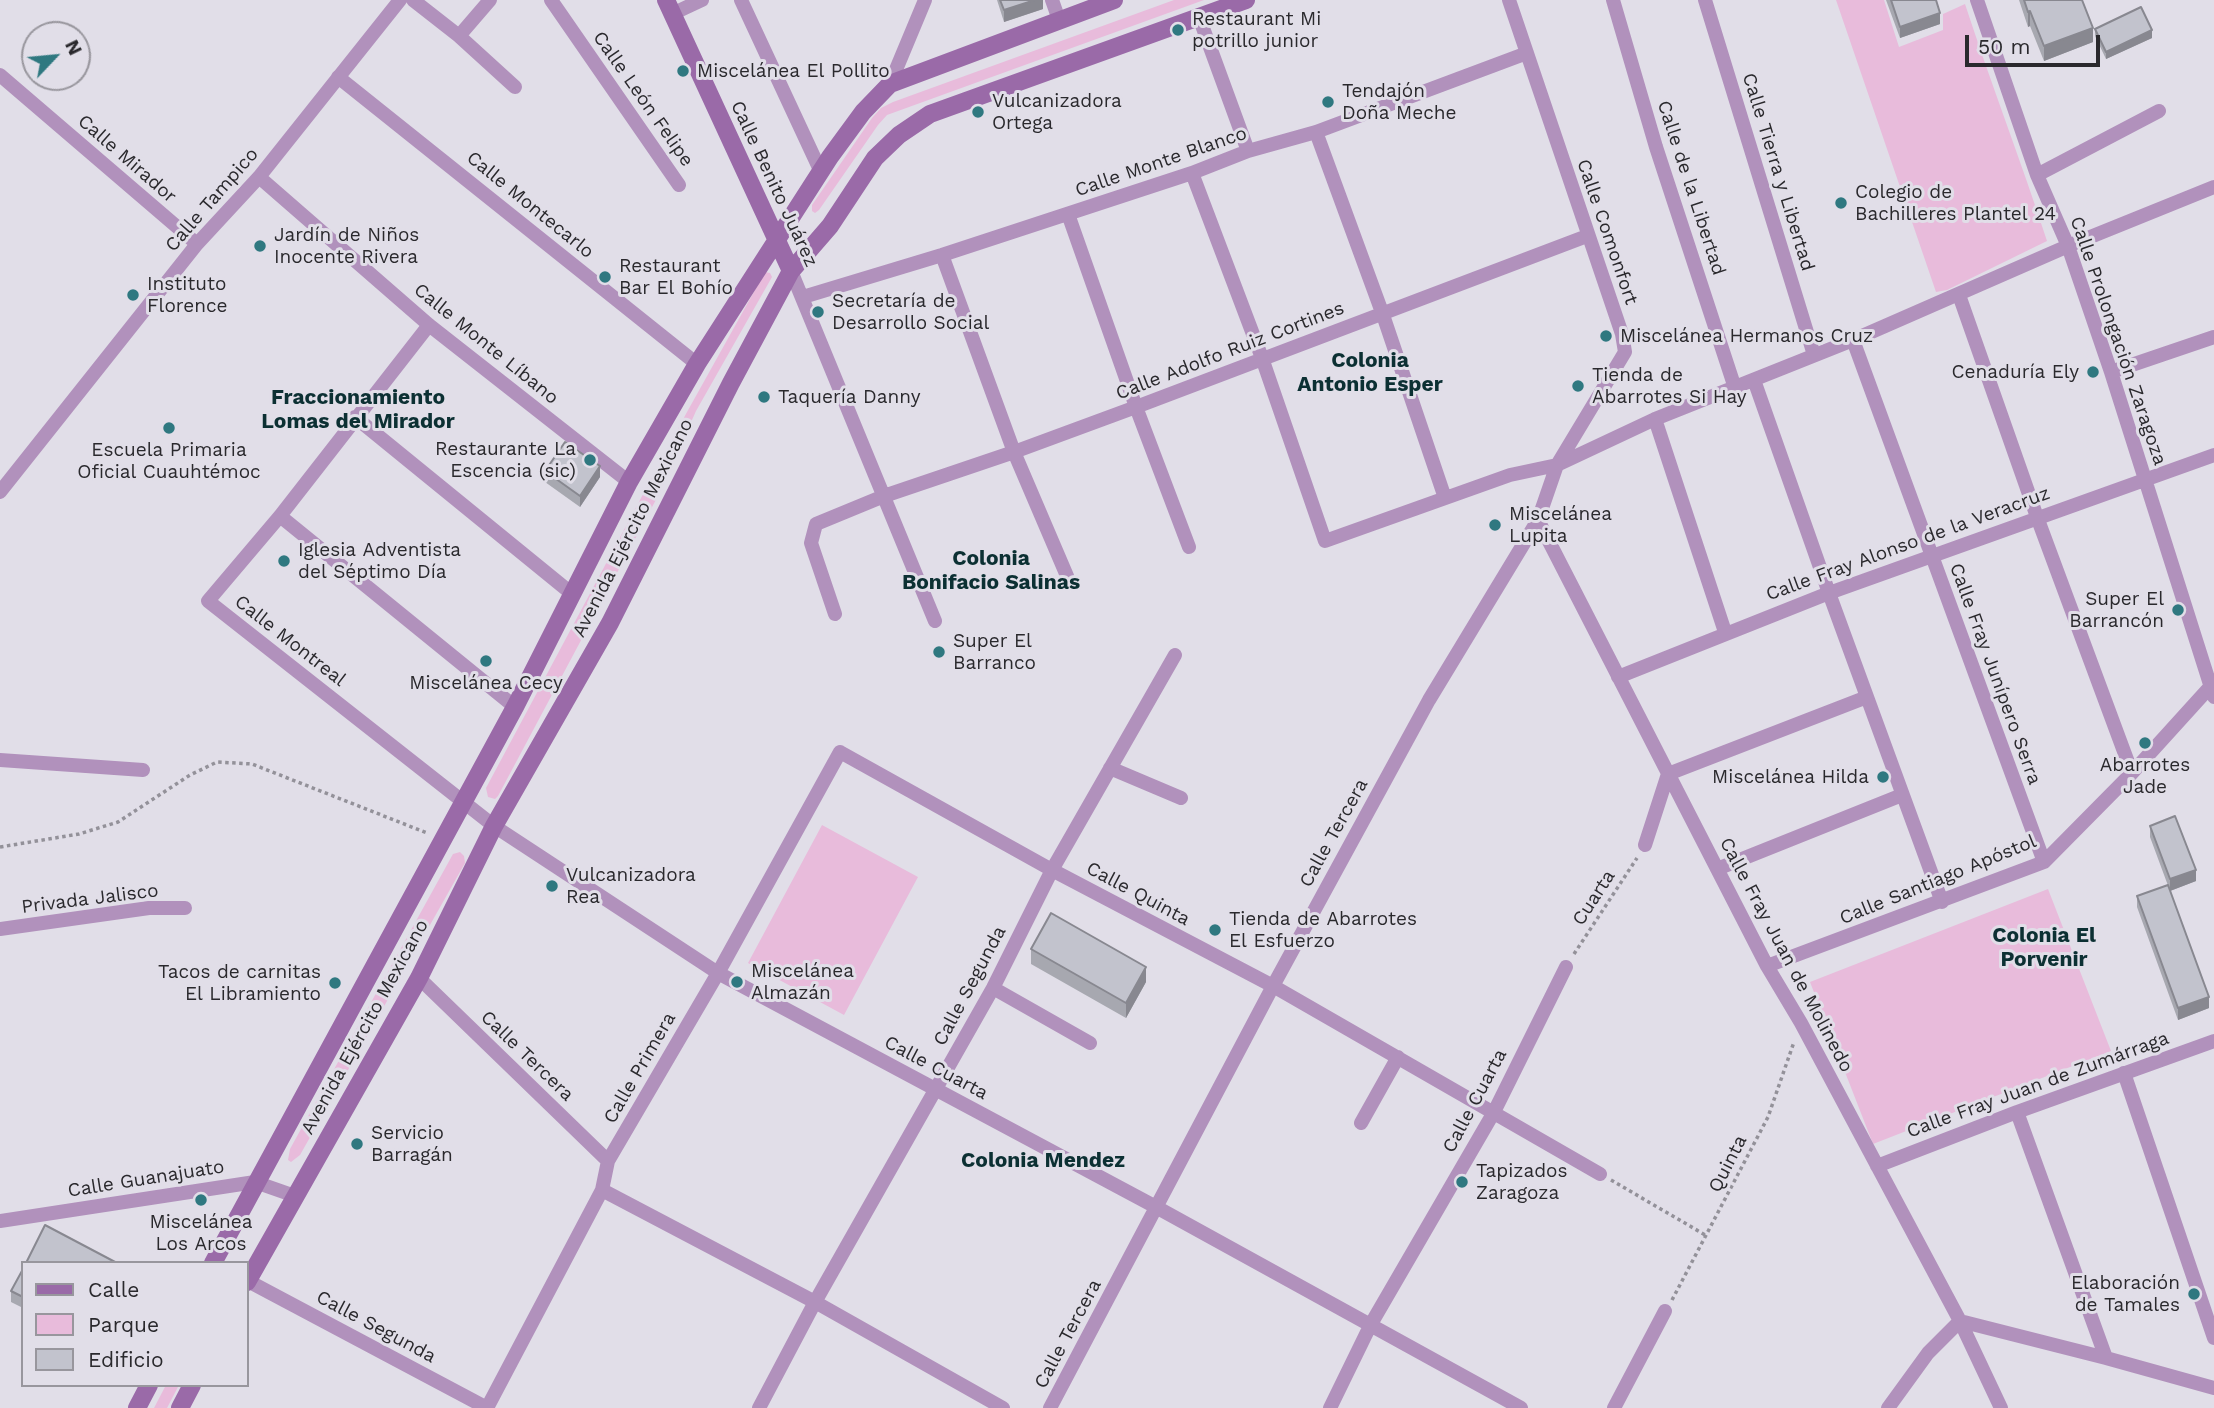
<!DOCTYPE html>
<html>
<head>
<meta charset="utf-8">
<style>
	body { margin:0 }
	#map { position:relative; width:2214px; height:1408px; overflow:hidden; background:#e1dee8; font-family:"Work Sans",sans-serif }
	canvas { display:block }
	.legend { position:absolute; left:21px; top:1261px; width:228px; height:126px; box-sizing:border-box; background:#e1dee8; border:2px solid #98969d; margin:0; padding:9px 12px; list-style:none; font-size:21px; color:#2a292d }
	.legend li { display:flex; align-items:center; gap:14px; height:35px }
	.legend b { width:35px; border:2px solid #98969d }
	.north { position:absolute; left:21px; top:21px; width:70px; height:70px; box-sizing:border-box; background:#e1dee8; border:2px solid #98969d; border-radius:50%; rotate:64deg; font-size:19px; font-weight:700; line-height:28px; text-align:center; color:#2a292d }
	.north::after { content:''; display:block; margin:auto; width:24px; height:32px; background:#2f7880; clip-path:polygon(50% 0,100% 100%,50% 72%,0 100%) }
	.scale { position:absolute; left:1965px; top:35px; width:135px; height:32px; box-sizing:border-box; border:4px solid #2a292d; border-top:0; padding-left:9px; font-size:21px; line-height:24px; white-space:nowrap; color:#2a292d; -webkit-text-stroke:5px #e1dee8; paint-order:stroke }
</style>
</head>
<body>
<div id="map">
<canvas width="2214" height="1408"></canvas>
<ul class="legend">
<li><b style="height:9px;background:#9a6aa8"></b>Calle</li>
<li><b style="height:19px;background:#e8bbdb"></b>Parque</li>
<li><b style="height:19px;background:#c2c3cd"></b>Edificio</li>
</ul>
<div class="north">N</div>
<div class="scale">50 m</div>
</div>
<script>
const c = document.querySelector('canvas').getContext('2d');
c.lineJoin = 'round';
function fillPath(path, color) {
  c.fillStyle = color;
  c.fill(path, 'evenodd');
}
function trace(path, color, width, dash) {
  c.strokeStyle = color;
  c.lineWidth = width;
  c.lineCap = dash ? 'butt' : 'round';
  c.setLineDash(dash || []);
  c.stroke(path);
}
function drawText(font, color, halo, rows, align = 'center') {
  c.font = font + ' "Work Sans",sans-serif';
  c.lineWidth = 6;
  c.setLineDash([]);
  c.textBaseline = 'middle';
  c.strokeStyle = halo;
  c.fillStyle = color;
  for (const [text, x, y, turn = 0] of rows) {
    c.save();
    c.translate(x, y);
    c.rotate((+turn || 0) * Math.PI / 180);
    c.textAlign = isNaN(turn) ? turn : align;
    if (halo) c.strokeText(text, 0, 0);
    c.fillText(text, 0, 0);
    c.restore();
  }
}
const green = new Path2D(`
	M1174 0H1204L887 115 878 125 819 210 815 213 812 211V205L872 118 881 108 893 102Z
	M1836 0H1884L1899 47 1943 30V14L1965 4C1991 84 2021 161 2047 241L1947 290 1936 292Z
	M765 272 770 273 772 277 696 411 659 494 498 796 495 799 488 797 486 788 687 412Z
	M822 825 918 877 844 1015 748 963Z
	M460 852 464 856 465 863 300 1155 291 1162 288 1160 290 1149 453 854Z
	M2048 889 2111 1051 1873 1144 1810 982Z
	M166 1385H179L167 1408H154Z`);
const path = new Path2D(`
	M0 847 79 834 118 822 190 775 217 762 252 764 427 833
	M1574 954 1637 858
	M1611 1180 1707 1236
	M1672 1300 1768 1117 1794 1042`);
const street = new Path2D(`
	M413 0 459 36 515 87
	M551 0 679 185
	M741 0 821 172
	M1052 0 1059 20
	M1613 0 1656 147 1735 388
	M1705 0 1814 355
	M1977 0 2037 175 2068 246 2111 372 2214 697
	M672 14 702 0
	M1199 17 1248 151
	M459 36 490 0
	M0 75 197 244
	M338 77 697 364
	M890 84 925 0
	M1316 132 1383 315 1445 498
	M1192 173 1262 358 1325 541 1510 475 1557 465 1655 419 1853 340 2068 246 2214 187
	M2037 175 2159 111
	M259 177 429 325 629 482
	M1068 214 1136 407 1189 547
	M942 255 1014 452 1067 576
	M791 271 935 621
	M1959 295 2037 517 2132 773
	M803 297 942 255 1192 173 1248 151 1316 132 1527 53
	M429 325 280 516 208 601 494 826 718 973 1156 1207 1521 1408
	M1853 340 2044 862
	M2111 372 2214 337
	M1754 380 1829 593 1942 902
	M355 417 571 593
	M1655 419 1725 632
	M0 492 197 244 259 177 400 0
	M280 516 515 707
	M1538 520 1767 966 1801 1023 1960 1321 2001 1408
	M835 614 811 543 816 524 884 496 1014 452 1136 407 1587 236
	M1618 677 1829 593 2214 455
	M0 760 143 770
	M1110 768 1181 798
	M1645 845 1668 774 1867 697
	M1717 869 1902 795
	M0 929 149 908H185
	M1767 966 2044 862 2132 773 2210 687 2212 680
	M419 978 608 1161
	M993 988 1090 1043
	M2124 1073 2214 1338
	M2017 1112 2106 1358
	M1361 1123 1398 1057
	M1877 1166 2017 1112 2214 1041
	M602 1190 815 1302 1003 1408
	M0 1221 255 1182 295 1196
	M248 1281 487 1408
	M487 1408 602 1190 608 1161 718 973 840 752 1052 870 1273 986 1600 1174
	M759 1408 815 1302 993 988 1052 870 1175 655
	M1050 1408 1273 986 1429 700 1538 520 1557 465 1625 352 1622 334 1509 0
	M1330 1408 1371 1324 1494 1112 1566 967
	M1614 1408 1665 1311
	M1888 1408 1928 1353 1960 1321 2106 1358 2214 1388`);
const secondary = new Path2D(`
	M666 0 791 271
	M213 1263 515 707 629 482 697 364 830 157 863 112 890 84 1114 0
	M247 1282 419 978 494 826 610 623 731 383 791 271 830 226 875 158 899 135 930 114 1246 0
	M137 1408 149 1385
	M180 1408 192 1385`);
const wall = new Path2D(`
	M997 0H1043V9L1004 22Z
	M1886 0H1936L1940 24 1900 38Z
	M2019 0H2082L2093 42 2044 61 2030 26 2028 27Z
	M2095 29 2152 38 2106 59 2095 36Z
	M545 471 600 477 580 507 545 482Z
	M2150 826 2196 881 2170 891 2150 837Z
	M2137 896 2209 1008 2178 1020 2137 907Z
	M1031 949 1146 982 1126 1018 1031 964Z
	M23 1269V1308L11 1302V1291Z`);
const shadedWall = new Path2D(`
	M1035 0H1043V9L1004 22V10Z
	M2030 11V26L2028 27V12Z
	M1940 13V24L1900 38V27Z
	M2093 28V42L2044 61V46Z
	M2152 30V38L2106 59V52Z
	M600 466V477L580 507V496Z
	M2196 870V881L2170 891V879Z
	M1146 967V982L1126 1018V1003Z
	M2209 997V1008L2178 1020V1008Z`);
const building = new Path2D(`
	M1000 0H1035L1004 10Z
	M1891 0H1936L1940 13 1900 27Z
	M2024 0H2082L2093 28 2044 46 2030 11 2028 12Z
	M2141 7 2152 30 2106 52 2095 29Z
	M565 442 600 466 580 496 545 471Z
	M2175 816 2196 870 2170 879 2150 826Z
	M2168 885 2209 997 2178 1008 2137 896Z
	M1051 913 1146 967 1126 1003 1031 949Z
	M45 1225 117 1263H26Z
	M23 1269V1297L11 1291Z`);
const markers = [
	[1178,30,7,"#2f7880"],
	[683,71,7,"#2f7880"],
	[1328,102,7,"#2f7880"],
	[978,112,7,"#2f7880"],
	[1841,203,7,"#2f7880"],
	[260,246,7,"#2f7880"],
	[605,277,7,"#2f7880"],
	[133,295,7,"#2f7880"],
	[818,312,7,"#2f7880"],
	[1606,336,7,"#2f7880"],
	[2093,372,7,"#2f7880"],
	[1578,386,7,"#2f7880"],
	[764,397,7,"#2f7880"],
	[169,428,7,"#2f7880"],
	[590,460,7,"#2f7880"],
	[1495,525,7,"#2f7880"],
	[284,561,7,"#2f7880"],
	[2178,610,7,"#2f7880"],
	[939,652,7,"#2f7880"],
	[486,661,7,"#2f7880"],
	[2145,743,7,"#2f7880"],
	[1883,777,7,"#2f7880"],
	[552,886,7,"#2f7880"],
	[1215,930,7,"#2f7880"],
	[737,982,7,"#2f7880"],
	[335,983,7,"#2f7880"],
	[357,1144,7,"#2f7880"],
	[1462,1182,7,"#2f7880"],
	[201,1200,7,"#2f7880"],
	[2194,1294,7,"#2f7880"]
];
const poiNames = [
	["Restaurant Mi",1192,19],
	["potrillo junior",1192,41],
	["Miscelánea El Pollito",697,71],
	["Tendajón",1342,91],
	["Doña Meche",1342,113],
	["Vulcanizadora",992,101],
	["Ortega",992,123],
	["Colegio de",1855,192],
	["Bachilleres Plantel 24",1855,214],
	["Jardín de Niños",274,235],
	["Inocente Rivera",274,257],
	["Restaurant",619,266],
	["Bar El Bohío",619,288],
	["Instituto",147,284],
	["Florence",147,306],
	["Secretaría de",832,301],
	["Desarrollo Social",832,323],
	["Miscelánea Hermanos Cruz",1620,336],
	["Cenaduría Ely",2079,372,"right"],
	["Tienda de",1592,375],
	["Abarrotes Si Hay",1592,397],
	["Taquería Danny",778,397],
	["Restaurante La",576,449,"right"],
	["Escencia (sic)",576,471,"right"],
	["Escuela Primaria",169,450,"center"],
	["Oficial Cuauhtémoc",169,472,"center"],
	["Miscelánea",1509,514],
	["Lupita",1509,536],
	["Iglesia Adventista",298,550],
	["del Séptimo Día",298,572],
	["Super El",2164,599,"right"],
	["Barrancón",2164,621,"right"],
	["Super El",953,641],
	["Barranco",953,663],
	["Miscelánea Cecy",486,683,"center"],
	["Abarrotes",2145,765,"center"],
	["Jade",2145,787,"center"],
	["Miscelánea Hilda",1869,777,"right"],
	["Vulcanizadora",566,875],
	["Rea",566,897],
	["Tienda de Abarrotes",1229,919],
	["El Esfuerzo",1229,941],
	["Miscelánea",751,971],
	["Almazán",751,993],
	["Tacos de carnitas",321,972,"right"],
	["El Libramiento",321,994,"right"],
	["Servicio",371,1133],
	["Barragán",371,1155],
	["Tapizados",1476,1171],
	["Zaragoza",1476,1193],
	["Miscelánea",201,1222,"center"],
	["Los Arcos",201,1244,"center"],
	["Elaboración",2180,1283,"right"],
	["de Tamales",2180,1305,"right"]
];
const streetNames = [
	["Calle León Felipe",643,99,55],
	["Calle Mirador",127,159,41],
	["Calle Monte Blanco",1161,162,-19],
	["Calle Tierra y Libertad",1778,172,73],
	["Calle Benito Juárez",774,184,65],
	["Calle de la Libertad",1691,188,72],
	["Calle Tampico",212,200,-49],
	["Calle Montecarlo",530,205,39],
	["Calle Comonfort",1607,232,71],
	["Calle Prolongación Zaragoza",2118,341,71],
	["Calle Monte Líbano",486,344,39],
	["Calle Adolfo Ruiz Cortines",1230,351,-21],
	["Avenida Ejército Mexicano",633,528,-63],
	["Calle Fray Alonso de la Veracruz",1908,544,-20],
	["Calle Montreal",290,641,38],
	["Calle Fray Junípero Serra",1995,674,70],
	["Calle Tercera",1334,833,-61],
	["Calle Santiago Apóstol",1938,880,-22],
	["Calle Quinta",1138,894,28],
	["Cuarta",1594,898,-57],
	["Privada Jalisco",90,899,-7],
	["Calle Fray Juan de Molinedo",1786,955,62],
	["Calle Segunda",970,986,-62],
	["Avenida Ejército Mexicano",365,1027,-61],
	["Calle Tercera",527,1056,44],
	["Calle Primera",640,1068,-60],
	["Calle Cuarta",936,1068,28],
	["Calle Fray Juan de Zumárraga",2038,1085,-20],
	["Calle Cuarta",1475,1101,-62],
	["Quinta",1728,1164,-63],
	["Calle Guanajuato",146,1179,-9],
	["Calle Segunda",376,1327,28],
	["Calle Tercera",1068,1334,-62]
];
const neighbourhoodNames = [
	["Colonia",1370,361],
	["Antonio Esper",1370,385],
	["Fraccionamiento",358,398],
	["Lomas del Mirador",358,422],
	["Colonia",991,559],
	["Bonifacio Salinas",991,583],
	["Colonia El",2044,936],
	["Porvenir",2044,960],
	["Colonia Mendez",1043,1161]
];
fillPath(green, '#e8bbdb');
trace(path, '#939199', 3.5, [3.5, 3.5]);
trace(street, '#b191bc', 14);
trace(secondary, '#9a6aa8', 18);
fillPath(wall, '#a7a8b0');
fillPath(shadedWall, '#888890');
fillPath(building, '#c2c3cd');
trace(building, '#888890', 2);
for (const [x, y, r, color] of markers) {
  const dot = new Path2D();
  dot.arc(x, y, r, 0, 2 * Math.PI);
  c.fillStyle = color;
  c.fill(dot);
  trace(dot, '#e1dee8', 2.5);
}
drawText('19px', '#2a292d', '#e1dee8', poiNames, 'left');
drawText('19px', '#2a292d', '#e1dee8', streetNames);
drawText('bold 21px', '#0c3033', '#e1dee8', neighbourhoodNames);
</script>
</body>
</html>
